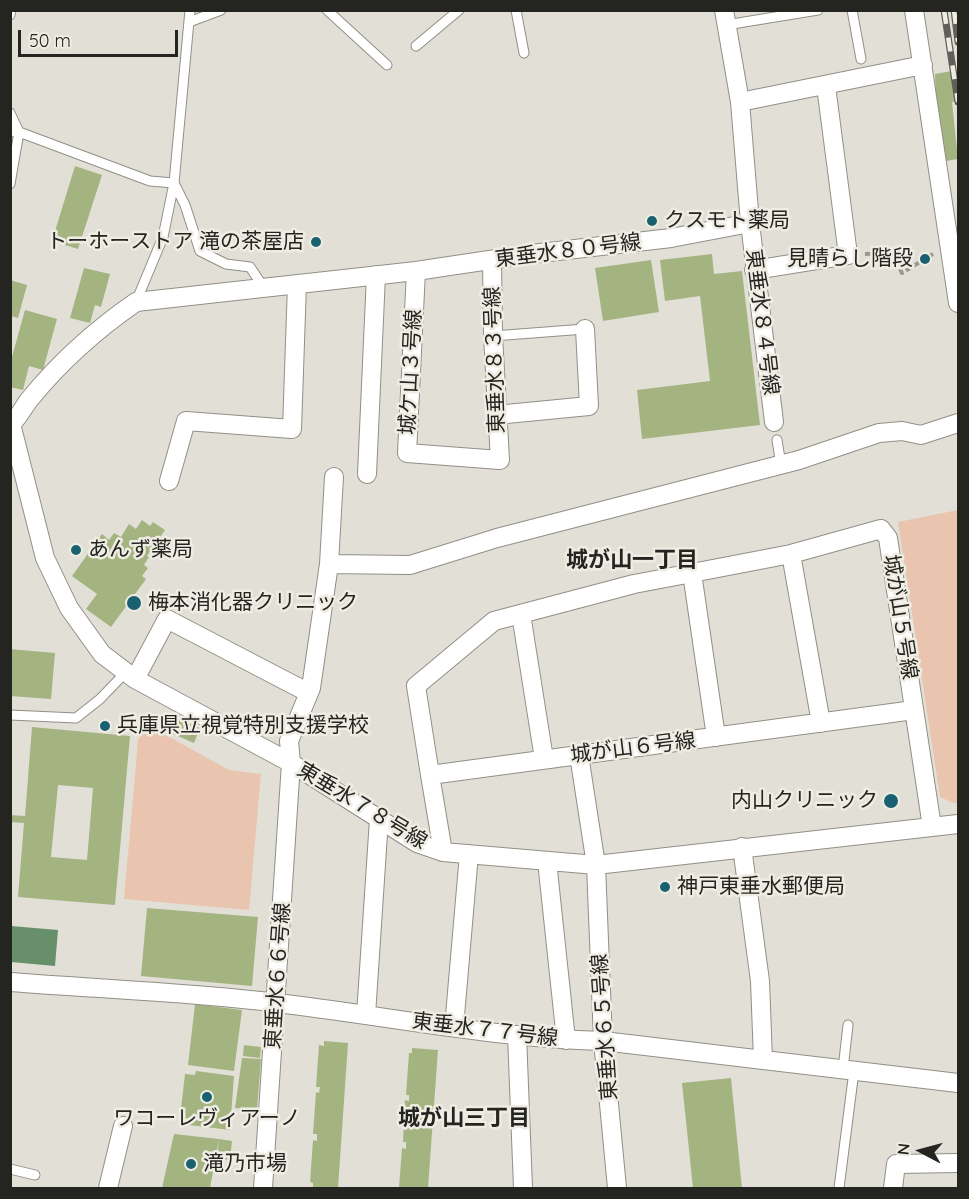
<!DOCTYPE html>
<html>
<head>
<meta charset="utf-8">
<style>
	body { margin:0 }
	#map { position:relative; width:969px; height:1199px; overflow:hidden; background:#e2e0d6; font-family:Quicksand,sans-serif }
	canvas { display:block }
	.frame { position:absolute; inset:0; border:12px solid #242420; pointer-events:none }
	.north { position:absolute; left:891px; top:1121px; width:60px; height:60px; -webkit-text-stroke:4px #efede3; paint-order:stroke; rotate:276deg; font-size:16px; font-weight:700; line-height:24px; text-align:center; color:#242420 }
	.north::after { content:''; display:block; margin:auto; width:21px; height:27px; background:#242420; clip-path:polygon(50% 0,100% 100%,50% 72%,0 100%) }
	.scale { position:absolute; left:18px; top:30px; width:160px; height:27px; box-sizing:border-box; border:3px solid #242420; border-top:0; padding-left:8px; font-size:18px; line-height:21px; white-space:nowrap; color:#242420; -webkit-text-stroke:4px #efede3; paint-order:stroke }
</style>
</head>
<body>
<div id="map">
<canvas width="969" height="1199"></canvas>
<div class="frame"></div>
<div class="north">N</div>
<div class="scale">50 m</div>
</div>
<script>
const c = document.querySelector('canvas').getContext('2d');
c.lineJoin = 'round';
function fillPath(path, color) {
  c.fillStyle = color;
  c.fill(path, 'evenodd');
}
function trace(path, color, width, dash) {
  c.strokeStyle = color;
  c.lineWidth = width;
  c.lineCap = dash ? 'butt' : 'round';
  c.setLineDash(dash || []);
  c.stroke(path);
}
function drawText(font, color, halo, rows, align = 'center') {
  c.font = font + ' Quicksand,"Noto Sans JP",sans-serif';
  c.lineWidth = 5;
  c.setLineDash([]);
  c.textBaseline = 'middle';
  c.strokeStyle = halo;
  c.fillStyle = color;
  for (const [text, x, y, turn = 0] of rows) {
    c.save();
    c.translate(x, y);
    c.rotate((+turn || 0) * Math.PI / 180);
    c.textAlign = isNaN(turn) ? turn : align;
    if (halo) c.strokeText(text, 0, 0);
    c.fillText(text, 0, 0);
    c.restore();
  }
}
const green = new Path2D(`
	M958 510V803H953L940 797 898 522Z
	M144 723 229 770 261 774 249 910 124 899 138 741Z`);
const water = new Path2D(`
	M11 926 58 930 55 966 11 962Z`);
const building = new Path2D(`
	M958 70V101L952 102 958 159 946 161 936 104 935 74Z
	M75 166 102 175 78 249 52 241Z
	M712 254 714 274 742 271 760 425 642 439 637 390 710 381 700 296 665 301 660 260Z
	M651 260 659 312 603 321 595 268Z
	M84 268 110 274 101 307 95 305 90 323 70 318Z
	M10 280 27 285 18 318 10 316Z
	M25 310 57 319 43 370 29 366 23 390 10 387V364Z
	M142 520 150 526 153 522 165 530 147 556 149 557 144 565 148 568 142 576 146 579 111 627 86 609 97 594 72 576 102 534 109 540 114 533 121 537 129 524 136 529Z
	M10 649 55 653 51 699 10 696Z
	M172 716 200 728 194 743 166 731Z
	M32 727 130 736 115 905 18 897 24 823 10 822V815L25 816ZM58 785 93 788 87 860 51 857Z
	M147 908 258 917 252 986 141 976Z
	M195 1004 242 1010 234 1071 188 1065Z
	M324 1041 348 1043 338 1188H313V1183L310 1182 313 1140 317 1141V1134H313L316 1092 319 1093 320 1087H316L319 1045 324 1046Z
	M244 1045 261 1047 260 1058 243 1056Z
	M412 1048 438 1050 428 1188H399L402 1148 406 1149V1142H403L405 1100 409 1101V1095H406L409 1053H412Z
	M242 1058 261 1059 257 1110 235 1108Z
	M196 1071 234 1076 230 1130 189 1125 190 1119 180 1118 185 1074 195 1075Z
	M731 1078 742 1188H693L682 1083Z
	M174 1134 219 1139 210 1188H162Z
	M219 1139 232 1141 230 1160 217 1159Z`);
const path = new Path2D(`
	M865 254 892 253 902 273 933 254`);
const service = new Path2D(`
	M327 10 387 65
	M516 10 524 53
	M852 10 861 59
	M10 15 11 10
	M189 22 221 10
	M726 25 818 10
	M416 46 459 10
	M10 113 19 132 150 181 174 183 185 205 200 251 226 264 250 267 264 288
	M10 131 19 132 10 184
	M136 302 163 237 174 183 190 10
	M493 336 585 329
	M777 440 781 465
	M10 715 76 718 100 699 125 673
	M843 1069 848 1025
	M10 1169 35 1175
	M839 1188 854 1071`);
const minor = new Path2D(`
	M914 10 958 303
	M740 102 923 65
	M750 223 774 422
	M754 270 848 255 826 86
	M416 271 407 453 500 460 493 336 492 260
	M496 415 589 406 585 329
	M10 420 45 558 69 608 102 654 135 679 291 763 417 843 443 852 596 865 958 824
	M10 426C18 418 23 408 29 400 59 363 97 329 136 302L416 271 523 255 671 238 750 223 740 102 724 10
	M367 474 376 275
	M169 481 186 421 292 429 297 284
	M329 564 334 477
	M521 614 544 759
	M135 679 167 619 309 693
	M821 723 791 554 881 529 888 538 932 827
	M716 737 692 573 791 554
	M579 755 596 865 603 1041 617 1188
	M430 775 416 686 494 621 634 584 692 573
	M742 847 760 981 763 1060
	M443 852 430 775 914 710
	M547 861 566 1040
	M10 982C99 989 190 992 278 1003 386 1016 494 1038 603 1041L958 1083
	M366 1015 379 819
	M454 1027 469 854
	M517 1035 523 1188
	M108 1188 123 1126
	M263 1188 291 763 289 741 311 688 329 564 410 565 497 538 799 460 879 433 902 431 921 435 958 423
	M893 1188 896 1164 958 1163`);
const rail = new Path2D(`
	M944 10 958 102
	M954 10 958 42`);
const markers = [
	[652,221,6,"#196171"],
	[316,242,6,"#196171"],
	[925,259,6,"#196171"],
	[76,550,6,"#196171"],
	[134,603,8,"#196171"],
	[105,726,6,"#196171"],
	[891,801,8,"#196171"],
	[665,887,6,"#196171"],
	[207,1097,6,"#196171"],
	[191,1164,6,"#196171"]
];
const poiNames = [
	["クスモト薬局",664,221],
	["トーホーストア 滝の茶屋店",304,242,"right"],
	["見晴らし階段",913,259,"right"],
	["あんず薬局",88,550],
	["梅本消化器クリニック",148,603],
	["兵庫県立視覚特別支援学校",117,726],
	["内山クリニック",878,801,"right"],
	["神戸東垂水郵便局",677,887],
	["ワコーレヴィアーノ",207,1119,"center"],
	["滝乃市場",203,1164]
];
const streetNames = [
	["東垂水８０号線",568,251,-7],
	["東垂水８４号線",762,322,83],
	["東垂水８３号線",495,360,-92],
	["城ケ山３号線",411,372,-87],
	["城が山５号線",900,617,81],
	["城が山６号線",633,748,-7],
	["東垂水７８号線",362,806,31],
	["東垂水６６号線",278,976,-86],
	["東垂水６５号線",605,1027,-94],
	["東垂水７７号線",485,1030,7]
];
const neighbourhoodNames = [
	["城が山一丁目",632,560],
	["城が山三丁目",464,1118]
];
fillPath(green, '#e9c5af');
fillPath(water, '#678f69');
fillPath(building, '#a3b481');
trace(service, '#918f86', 11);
trace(minor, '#918f86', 20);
trace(path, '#9a9891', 4, [6, 3]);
trace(service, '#fff', 9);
trace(minor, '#fff', 18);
trace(rail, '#5f5e58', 7);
trace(rail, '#efede3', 4.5, [14]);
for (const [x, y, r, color] of markers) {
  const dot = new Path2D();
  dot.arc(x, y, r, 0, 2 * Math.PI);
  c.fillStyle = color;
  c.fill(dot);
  trace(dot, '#efede3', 2);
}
drawText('21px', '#242420', '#efede3', poiNames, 'left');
drawText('21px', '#242420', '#efede3', streetNames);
drawText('bold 22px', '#242420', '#efede3', neighbourhoodNames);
</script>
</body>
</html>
